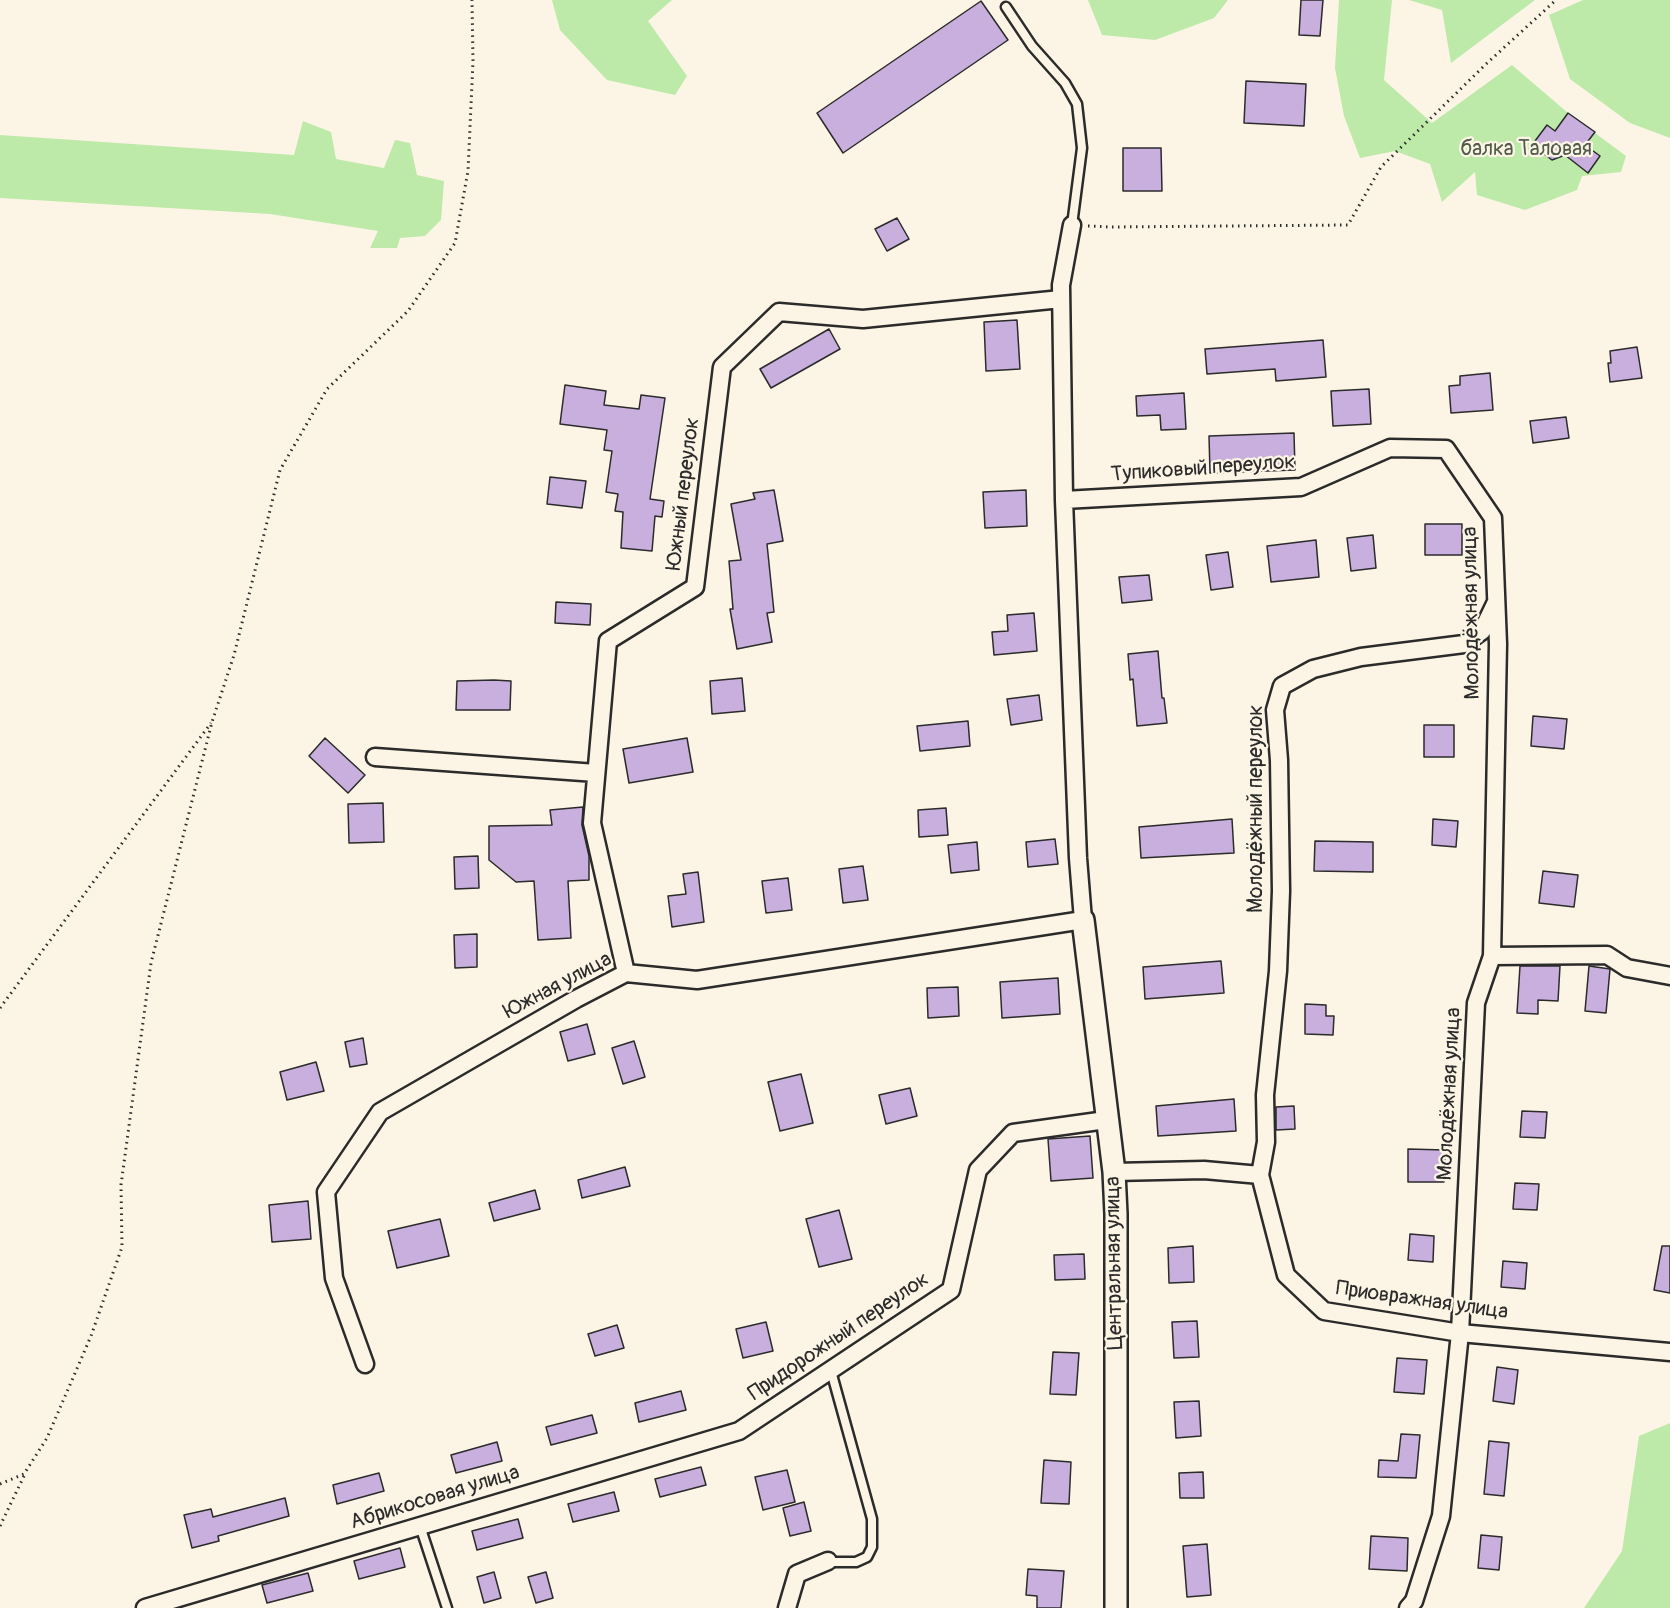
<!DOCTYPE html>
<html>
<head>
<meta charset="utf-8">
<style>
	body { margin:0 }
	canvas { display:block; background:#fcf5e5 }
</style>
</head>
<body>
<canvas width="1670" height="1608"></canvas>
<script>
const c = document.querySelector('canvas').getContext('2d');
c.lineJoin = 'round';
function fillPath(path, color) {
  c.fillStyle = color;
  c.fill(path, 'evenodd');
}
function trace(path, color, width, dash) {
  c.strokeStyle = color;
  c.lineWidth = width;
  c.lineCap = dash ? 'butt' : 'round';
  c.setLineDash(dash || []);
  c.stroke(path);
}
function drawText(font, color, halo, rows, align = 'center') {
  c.font = font + ' Pangolin,sans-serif';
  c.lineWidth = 4.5;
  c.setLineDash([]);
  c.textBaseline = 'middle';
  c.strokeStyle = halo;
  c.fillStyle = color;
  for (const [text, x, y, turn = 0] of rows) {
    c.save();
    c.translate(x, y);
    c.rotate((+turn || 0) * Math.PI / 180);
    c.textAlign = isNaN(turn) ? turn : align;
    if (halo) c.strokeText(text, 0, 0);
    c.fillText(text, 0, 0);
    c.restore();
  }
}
const green = new Path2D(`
	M552 0H672L648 21 687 76 675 95 607 80 560 30Z
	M1088 0H1228L1214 18 1155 40 1102 35Z
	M1339 0H1392L1384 80 1432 123 1512 65 1568 113 1626 156 1621 172 1582 176 1577 190 1525 210 1477 195 1475 172 1442 202 1430 164 1395 151 1360 158 1344 116 1335 68Z
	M1409 0H1535L1451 63 1442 10Z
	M1583 0H1670V138L1630 123 1570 79 1549 15Z
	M303 121 331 132 336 159 384 168 395 140 410 143 417 175 444 181 441 220 425 236 400 238 397 248H370L378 231 270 214 0 198V135L294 155Z
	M1670 1423V1608H1584L1622 1551 1639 1436Z`);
const building = new Path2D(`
	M1301 0H1323L1320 36 1299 35Z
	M981 1 1008 40 843 153 817 113Z
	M1246 81 1306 84 1304 126 1244 123Z
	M1568 113 1595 132 1585 145 1600 156 1588 173 1565 155 1552 160 1532 145 1547 125 1555 131Z
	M1123 148H1161L1162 191H1123Z
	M897 218 909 239 887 251 875 229Z
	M1017 320 1020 369 986 371 984 322Z
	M829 329 840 349 771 388 760 369Z
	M1323 340 1326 377 1276 381 1275 369 1207 374 1205 349Z
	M1637 347 1642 378 1610 382 1608 363H1611L1610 351Z
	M1490 373 1493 410 1451 413 1449 386 1460 385V376Z
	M565 385 606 391 604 405 639 409 641 395 665 398 650 499 664 501 662 517 655 516 652 551 621 548 623 512 615 511 618 494 606 492 612 451 604 450 607 430 560 424Z
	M1369 389 1371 424 1333 426 1331 391Z
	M1184 393 1186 429 1161 430 1160 415 1137 416 1136 396Z
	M1566 417 1569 438 1533 443 1530 421Z
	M1294 433 1295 470 1210 473 1209 436Z
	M550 477 586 481 582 508 547 504Z
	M774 490 783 541 767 544 774 612 767 613 772 642 737 649 730 609H733L729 561 741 560 731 504 755 499 753 493Z
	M1026 490 1027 526 985 528 983 492Z
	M1425 524H1462V555H1425Z
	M1373 535 1376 568 1351 571 1347 538Z
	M1316 540 1319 577 1271 582 1267 546Z
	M1228 552 1233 587 1211 590 1206 555Z
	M1149 575 1152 600 1122 603 1119 577Z
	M556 602 591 604 590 625 555 623Z
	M1034 613 1037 651 994 655 992 632 1008 631 1007 615Z
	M1158 651 1162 698H1164L1167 723 1137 726 1133 679 1130 680 1128 654Z
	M742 678 745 711 712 714 710 681Z
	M494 680 511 681 510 710H456L457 681Z
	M1039 695 1042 720 1011 725 1007 699Z
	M1533 716 1567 719 1564 749 1531 746Z
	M968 721 970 746 920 751 917 726Z
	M1424 725H1454V757H1424Z
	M325 738 365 775 348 793 309 756Z
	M687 738 693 772 629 783 623 749Z
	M383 803 384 842 349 843 348 804Z
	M583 807 582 825 589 856V880L568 881 571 938 538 940 534 881 516 882 489 860V826L552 825 550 810Z
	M946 808 948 835 919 837 918 810Z
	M1232 819 1234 853 1141 858 1139 827Z
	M1433 819 1458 821 1456 847 1432 845Z
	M1055 839 1058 864 1028 867 1026 842Z
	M1315 841 1373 842V872L1314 871Z
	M977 842 979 870 951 873 948 845Z
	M478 856 479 888 455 889 454 857Z
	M863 866 868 900 843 903 839 869Z
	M1543 871 1578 875 1574 907 1539 903Z
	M698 872 704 922 672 927 668 896 686 894 683 874Z
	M788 878 792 910 766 913 762 881Z
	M477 934V967L455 968 454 935Z
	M1221 961 1224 993 1145 999 1143 967Z
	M1520 966H1560L1558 1001 1538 1000V1014L1517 1013Z
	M1589 966 1610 969 1606 1013 1585 1011Z
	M1058 978 1060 1014 1002 1018 1000 982Z
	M958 987 959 1016 928 1018 927 988Z
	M1305 1004 1326 1005V1016H1334L1333 1035 1305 1034Z
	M587 1024 595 1054 568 1061 560 1032Z
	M363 1038 367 1064 350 1067 345 1042Z
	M634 1041 645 1077 623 1084 612 1048Z
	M316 1062 324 1091 287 1100 280 1072Z
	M801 1074 813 1123 780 1131 768 1082Z
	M910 1088 917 1116 886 1124 879 1095Z
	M1234 1099 1236 1131 1158 1136 1156 1106Z
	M1294 1106 1295 1129 1276 1130V1107Z
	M1522 1111 1547 1112 1545 1138 1520 1137Z
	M1090 1136 1093 1178 1051 1181 1048 1139Z
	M1408 1149 1445 1150 1444 1182H1408Z
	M625 1167 630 1186 582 1198 578 1180Z
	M1515 1183 1539 1184 1537 1210 1513 1209Z
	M535 1190 540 1209 494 1221 489 1203Z
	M308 1201 311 1239 272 1242 269 1205Z
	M839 1210 852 1259 819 1267 806 1219Z
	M440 1219 449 1256 397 1268 388 1231Z
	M1410 1234 1434 1236 1433 1262 1408 1260Z
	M1193 1246 1194 1282 1169 1283 1168 1248Z
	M1662 1246H1670V1293L1654 1290Z
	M1084 1254 1085 1279 1055 1280 1054 1255Z
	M1503 1261 1527 1263 1525 1289 1501 1287Z
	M1197 1321 1199 1357 1174 1358 1172 1322Z
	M766 1322 773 1351 743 1358 736 1329Z
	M617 1325 624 1348 595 1356 588 1334Z
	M1053 1352 1079 1353 1076 1395 1050 1394Z
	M1397 1358 1427 1360 1424 1394 1394 1392Z
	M1497 1367 1518 1370 1514 1404 1493 1401Z
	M681 1391 686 1410 639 1422 635 1403Z
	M1199 1401 1201 1436 1176 1438 1174 1402Z
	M592 1415 597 1433 551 1445 546 1427Z
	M1401 1434 1420 1435 1416 1478 1378 1477 1379 1460 1398 1461Z
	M1489 1441 1509 1443 1504 1496 1484 1494Z
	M497 1442 502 1461 456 1473 451 1455Z
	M1044 1460 1071 1462 1069 1504 1041 1503Z
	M701 1467 706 1485 660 1497 655 1479Z
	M787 1470 795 1502 763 1510 755 1477Z
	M1203 1472 1204 1498H1180L1179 1473Z
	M379 1473 384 1491 337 1504 333 1485Z
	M614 1492 619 1511 573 1522 568 1504Z
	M285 1498 289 1516 218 1536 219 1541 192 1548 184 1515 211 1509 213 1517Z
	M804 1502 811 1531 790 1536 783 1508Z
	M518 1519 523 1538 477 1550 472 1531Z
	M1481 1535 1502 1537 1499 1570 1478 1568Z
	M1371 1536 1408 1538 1407 1571 1369 1569Z
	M1207 1544 1211 1595 1187 1597 1183 1546Z
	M400 1548 405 1567 359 1579 354 1561Z
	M1028 1569 1064 1571 1061 1608H1037V1596L1026 1595Z
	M494 1572 501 1598 484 1603 477 1577Z
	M546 1572 553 1598 536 1603 528 1577Z
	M308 1573 313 1591 267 1603 262 1585Z`);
const path = new Path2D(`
	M1088 226 1110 227 1348 225 1381 167 1485 65 1556 0
	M0 1008 211 723
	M0 1484 24 1474 47 1438 91 1336 122 1247 121 1185 151 963 212 722 234 655 280 470 327 389 408 311 455 243 468 171 473 61 472 0
	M0 1526 24 1476`);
const service = new Path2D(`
	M1006 7 1032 46 1065 83 1077 104 1082 148 1072 225
	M420 1526 447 1608
	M826 1562H856L867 1557 872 1547V1519L831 1371`);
const minor = new Path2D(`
	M1064 500 1301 487 1390 448 1446 449 1493 518 1498 644 1492 956 1476 1003 1460 1333 1441 1516 1414 1601 1408 1608
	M375 757 596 773
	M1492 956 1607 955 1627 968 1670 976
	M626 973 592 823 608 641 695 587 722 367 779 312 863 319 1061 299
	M1114 1172 1204 1170 1260 1175 1286 1275 1324 1311 1460 1333 1670 1352
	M1260 1175 1266 1142 1265 1095 1278 971 1281 891 1279 760 1275 710 1282 686 1313 669 1361 657 1464 644 1482 631 1495 604
	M365 1364 334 1278 326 1192 380 1112 576 999 626 973 697 980 1083 920 1078 858 1064 500 1061 285 1072 225
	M145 1608 739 1431 951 1290 978 1170 1013 1133 1106 1120
	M787 1608 797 1574 828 1561`);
const tertiary = new Path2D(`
	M1083 920 1114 1172 1116 1214V1608`);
const parkNames = [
	["балка Таловая",1526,150]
];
const streetNames = [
	["Тупиковый переулок",1203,469,-4],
	["Южный переулок",684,494,-83],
	["Молодёжная улица",1472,613,-91],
	["Молодёжный переулок",1257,809,-90],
	["Южная улица",558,986,-28],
	["Молодёжная улица",1450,1094,-87],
	["Центральная улица",1115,1263,-91],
	["Приовражная улица",1422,1301,8],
	["Придорожный переулок",839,1337,-34],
	["Абрикосовая улица",435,1498,-17]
];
fillPath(green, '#bdeaa8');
fillPath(building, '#c9afdd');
trace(building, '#2b2b2b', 1.5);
trace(service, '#2b2b2b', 13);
trace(minor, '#2b2b2b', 21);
trace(tertiary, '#2b2b2b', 26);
trace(path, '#2b2b2b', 3, [1.5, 4.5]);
trace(service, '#fcf5e5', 8);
trace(minor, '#fcf5e5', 16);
trace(tertiary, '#fcf5e5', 21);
drawText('21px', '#505b4a', '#fcf5e5', parkNames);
drawText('21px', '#2b2b2b', '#fcf5e5', streetNames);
</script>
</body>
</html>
